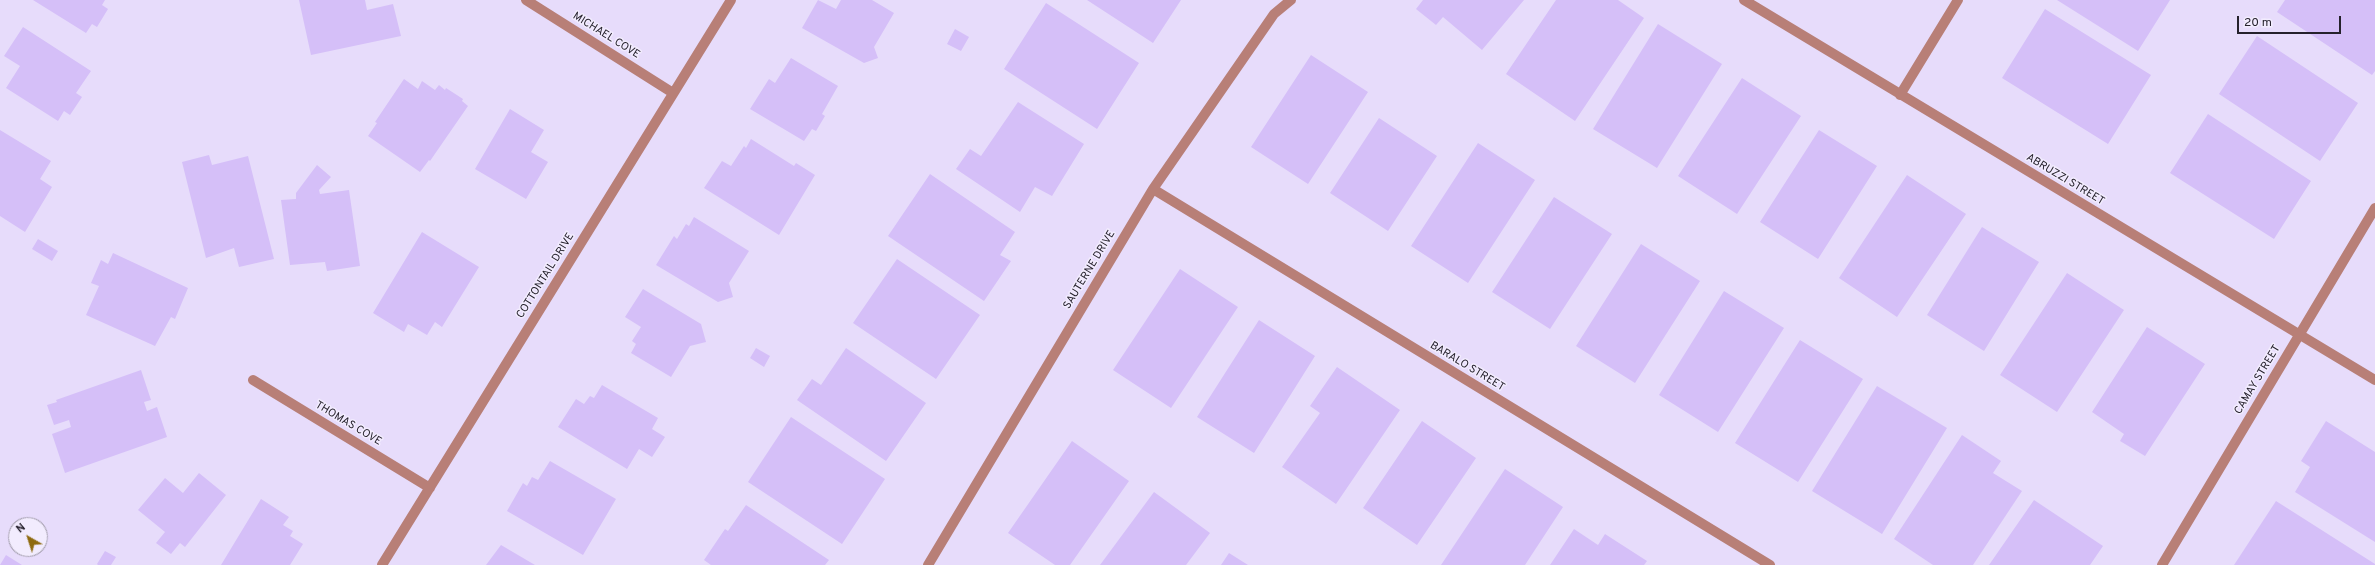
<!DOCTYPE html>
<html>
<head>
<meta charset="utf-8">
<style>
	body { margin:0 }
	#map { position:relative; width:2375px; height:565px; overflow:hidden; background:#e7dcfb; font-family:Overpass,sans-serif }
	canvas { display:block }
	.north { position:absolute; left:8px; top:517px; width:40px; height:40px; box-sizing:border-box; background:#f2ecfe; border:1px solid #a09baa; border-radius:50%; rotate:321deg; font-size:11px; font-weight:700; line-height:16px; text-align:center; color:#25212c }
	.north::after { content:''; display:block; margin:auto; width:14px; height:18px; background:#8e6a0e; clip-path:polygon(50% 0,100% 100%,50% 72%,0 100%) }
	.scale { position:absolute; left:2237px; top:16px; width:104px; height:18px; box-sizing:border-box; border:2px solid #25212c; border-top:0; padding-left:5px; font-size:12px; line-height:14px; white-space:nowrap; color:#25212c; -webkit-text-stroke:3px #f2ecfe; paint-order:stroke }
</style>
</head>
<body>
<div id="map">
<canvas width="2375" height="565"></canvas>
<div class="north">N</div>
<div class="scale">20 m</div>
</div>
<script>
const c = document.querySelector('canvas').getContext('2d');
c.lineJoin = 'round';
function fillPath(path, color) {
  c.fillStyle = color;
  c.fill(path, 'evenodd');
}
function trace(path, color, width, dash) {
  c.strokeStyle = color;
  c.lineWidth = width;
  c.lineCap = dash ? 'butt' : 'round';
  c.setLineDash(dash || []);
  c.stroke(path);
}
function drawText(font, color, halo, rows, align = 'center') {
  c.font = font + ' Overpass,sans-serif';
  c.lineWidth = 3;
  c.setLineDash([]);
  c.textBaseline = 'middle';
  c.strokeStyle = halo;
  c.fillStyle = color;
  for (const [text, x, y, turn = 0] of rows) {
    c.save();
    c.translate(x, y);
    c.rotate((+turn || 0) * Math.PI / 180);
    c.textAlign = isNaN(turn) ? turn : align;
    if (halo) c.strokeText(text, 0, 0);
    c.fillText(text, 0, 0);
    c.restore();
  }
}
const building = new Path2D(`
	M33 0H105L102 5 108 9 97 27 92 24 86 33Z
	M299 0H365L367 10 393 4 401 36 311 55Z
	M818 0 836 9 841 0H872L894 13 874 47 878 58 864 63 802 28Z
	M1087 0H1181L1153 43Z
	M1423 0H1524L1482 50 1443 17 1436 25 1416 9Z
	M1556 0H1618L1644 18 1575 121 1506 74Z
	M2057 0H2170L2138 51Z
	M2285 0H2375V71L2372 75 2277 12Z
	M1046 3 1139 63 1097 129 1004 69Z
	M2045 9 2151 75 2108 144 2002 78Z
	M1658 24 1722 64 1657 168 1593 129Z
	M23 27 91 71 76 93 82 97 70 115 64 111 58 121 6 88 20 66 4 56Z
	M955 29 969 37 961 51 947 44Z
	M2257 36 2358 103 2320 161 2219 94Z
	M1311 55 1368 92 1308 184 1251 147Z
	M791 58 838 86 822 114 825 116 816 131 812 129 804 141 750 109 769 79 775 83Z
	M1742 78 1801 116 1737 214 1678 176Z
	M404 79 418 89 422 81 435 90 439 85 445 90 446 88 463 99 462 101 468 106 430 161 429 160 420 172 368 136 377 123 375 122Z
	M1018 102 1084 144 1052 196 1035 187 1020 212 956 169 970 149 981 156Z
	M510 109 544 130 531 152 548 162 526 199 475 169Z
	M2208 114 2311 181 2274 239 2170 173Z
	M1379 118 1437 156 1388 231 1330 193Z
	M0 130 51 161 40 179 52 187 25 232 0 216Z
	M1819 130 1877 166 1818 259 1760 222Z
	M751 139 794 166 796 163 815 175 779 235 704 188 722 161 731 166 744 146 746 148Z
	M1478 143 1535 180 1468 283 1411 246Z
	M209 155 212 165 248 156 274 259 239 267 234 248 206 258 182 162Z
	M317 165 331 177 319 190 320 194 349 190 360 266 327 271 325 262 290 265 281 200 296 199V193Z
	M930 174 1015 232 1000 255 1011 261 984 301 888 236Z
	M1907 175 1966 214 1897 317 1839 278Z
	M1554 197 1612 234 1550 329 1492 292Z
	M694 217 749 251 729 283 733 297 718 302 656 265 674 236 677 239 686 224 689 226Z
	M1982 227 2039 262 1984 351 1927 315Z
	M422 232 479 267 442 327 435 322 427 335 408 324 404 332 373 313Z
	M38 239 58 251 52 261 32 249Z
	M1641 244 1700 281 1635 383 1576 346Z
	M113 253 188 288 175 319 171 317 155 346 86 315 99 286 91 283 101 260 108 264Z
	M897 259 980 315 936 379 853 323Z
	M1180 269 1238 307 1171 408 1113 370Z
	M2067 273 2124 310 2057 412 2000 375Z
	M643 289 701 324 706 342 690 346 671 377 631 353 636 344 632 341 641 327 625 317Z
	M1724 291 1784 328 1718 432 1659 395Z
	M1259 320 1315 356 1254 453 1197 417Z
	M2147 327 2205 364 2145 456 2120 441 2124 434 2092 412Z
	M1800 340 1863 379 1798 482 1735 443Z
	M756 348 770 356 764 367 750 358Z
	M846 348 926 403 886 461 797 400 812 379 821 385Z
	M1337 367 1400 410 1336 504 1282 467 1320 413 1310 406Z
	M141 370 151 400 144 402 147 411 157 407 167 437 65 473 52 434 71 427 69 420 54 425 47 405 57 402 56 400Z
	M602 385 658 418 652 429 665 437 652 457 639 449 627 469 558 427 576 399 584 404 590 396 594 398Z
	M1877 386 1947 428 1882 534 1812 491Z
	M791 417 885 479 842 544 748 482Z
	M1422 421 1476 458 1417 545 1363 508Z
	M2326 421 2375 452V542L2295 492 2310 467 2301 461Z
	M1962 435 2001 461 1993 473 2022 491 1973 565H1933L1894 539Z
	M1072 441 1129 481 1070 565H1055L1008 533Z
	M550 461 616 499 583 555 507 511 523 483 527 486 532 477 538 480Z
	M1505 469 1563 507 1525 565H1441Z
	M199 473 226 495 185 547 180 543 171 554 156 543 165 532 138 510 165 478 183 493Z
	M1154 492 1210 533 1186 565H1100Z
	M261 499 289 517 283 525 293 531 290 536 303 544 290 565H221Z
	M2034 500 2103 546 2090 565H1989Z
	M2276 501 2375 564V565H2234Z
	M746 505 829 560 825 565H711L704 560 725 529 728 531Z
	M1574 529 1598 545 1605 534 1647 561 1644 565H1550Z
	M501 545 535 565H486Z
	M105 551 116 557 111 565H98L97 564Z
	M1229 553 1248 565H1221Z
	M6 555 22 565H0Z`);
const street = new Path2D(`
	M526 0 673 93
	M1744 0 2375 380
	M1900 95 1958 0
	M1153 189 1770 565
	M253 380 430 488
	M382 565 731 0
	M928 565 1153 189 1274 14 1291 0
	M2162 565 2375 208`);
const streetNames = [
	["MICHAEL COVE",606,36,32],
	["ABRUZZI STREET",2065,180,31],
	["SAUTERNE DRIVE",1090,270,-59],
	["COTTONTAIL DRIVE",546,276,-58],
	["BARALO STREET",1467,367,31],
	["CAMAY STREET",2258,380,-59],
	["THOMAS COVE",348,424,31]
];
fillPath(building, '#d5bff8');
trace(street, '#b87f77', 10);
drawText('11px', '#25212c', '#f2ecfe', streetNames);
</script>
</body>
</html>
